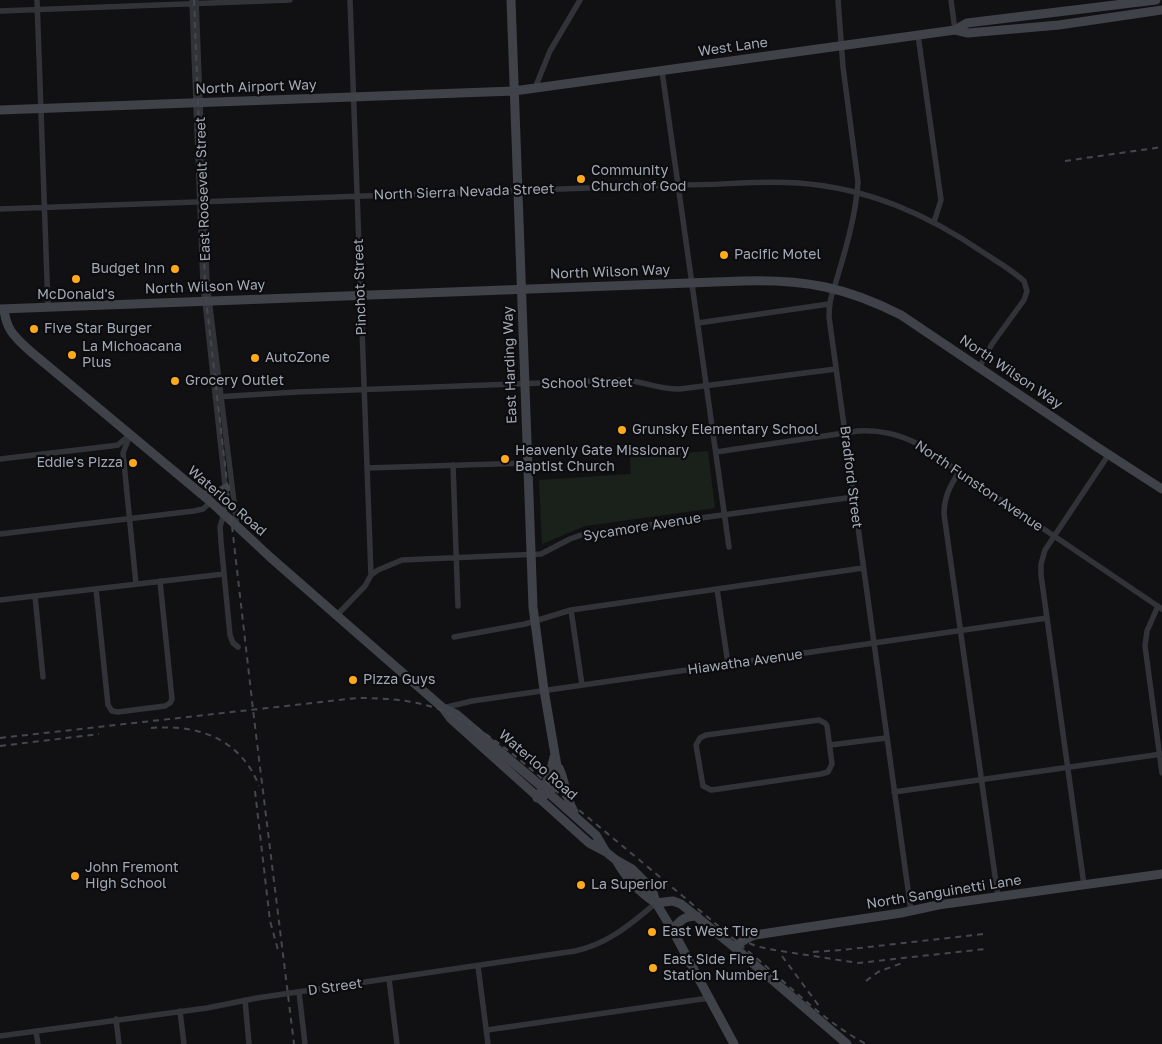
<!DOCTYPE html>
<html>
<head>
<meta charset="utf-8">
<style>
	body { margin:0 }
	canvas { display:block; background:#111113 }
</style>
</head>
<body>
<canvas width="1162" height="1044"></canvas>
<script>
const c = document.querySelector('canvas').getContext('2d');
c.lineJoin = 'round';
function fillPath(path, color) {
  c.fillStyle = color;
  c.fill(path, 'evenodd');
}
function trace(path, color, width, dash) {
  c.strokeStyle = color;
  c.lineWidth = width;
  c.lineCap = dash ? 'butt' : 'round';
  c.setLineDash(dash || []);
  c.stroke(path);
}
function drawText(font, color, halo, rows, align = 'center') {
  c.font = font + ' "Golos Text",sans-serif';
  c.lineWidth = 4.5;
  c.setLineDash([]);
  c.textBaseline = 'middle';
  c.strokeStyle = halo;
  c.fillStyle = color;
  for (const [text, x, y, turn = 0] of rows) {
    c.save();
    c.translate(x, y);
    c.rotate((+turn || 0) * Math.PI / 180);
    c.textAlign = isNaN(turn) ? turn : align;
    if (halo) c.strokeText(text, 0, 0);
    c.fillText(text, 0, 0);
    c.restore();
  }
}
const green = new Path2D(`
	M708 451 715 508 585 526 542 544 539 480 631 474 630 457Z`);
const street = new Path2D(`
	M37 0 48 307
	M192 0 203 283 227 503 220 527 221 542 230 635 233 643 238 647
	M196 0 207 283 237 526
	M350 0 371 575
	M838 0 843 67 858 182C856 213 847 245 838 275 833 293 829 298 829 317L911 911
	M951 0 955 30
	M0 11 290 0
	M918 35 941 200 934 222
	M662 71 729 547
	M535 88 550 51 580 0
	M0 209 673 185C715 186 757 180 798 183 868 188 927 214 984 253 998 262 1012 270 1024 281L1027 291 1024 300 992 344 979 368
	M698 323 829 304
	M215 397 298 392 623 380C643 381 661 390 680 389L836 369
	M130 435 123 453 136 584
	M716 452 858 431C881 430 898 434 918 444L1162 609
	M0 459 111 446 118 445 128 436
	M453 465 458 606
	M367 468 528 463
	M959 472C950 486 944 497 944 514L998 897
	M0 534 194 511 203 509 211 502
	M96 589 108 705 112 711 118 712 165 706 170 703 172 699 160 581
	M717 589 728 664
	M35 596 43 677
	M0 600 224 574
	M1158 606 1147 631 1145 646 1162 773
	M571 610 582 685
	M336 616 365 586 371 575 378 570 402 560 541 554 570 539 584 534 854 497
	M454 637 525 624 571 610 863 568
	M443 708 472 701 1047 618
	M819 720 825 723 827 726 832 764 828 772 821 774 719 789 711 790 703 786 696 745 700 738 706 735Z
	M830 745 886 738
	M894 792 1162 754
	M1084 885 1041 575V564L1045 550 1109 454
	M478 966 488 1044
	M389 979 397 1044
	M299 992 305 1044
	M245 1000 249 1044
	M180 1011 184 1044
	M116 1019 119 1044
	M487 1030 709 998
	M36 1031 38 1044
	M0 1036 207 1008 257 998 575 951C608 944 631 924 656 903`);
const secondary = new Path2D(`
	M511 0 533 607 544 690 558 772 553 788 549 793 537 798
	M955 30 967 23 1156 0
	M0 110 514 91 955 30 968 33 1059 25 1162 10
	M0 309 742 281C804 279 846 287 901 315L1097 447 1162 489
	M4 309C6 330 15 337 30 351L211 502 270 557 382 655 443 708 456 714 542 787 596 835 606 852
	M201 494C211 494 218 494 226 488
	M443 708 451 719 589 843 606 852 616 860 632 869 652 889 656 903 673 931 734 1044
	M559 768C566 783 565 796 574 812
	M541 791 549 777 554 757
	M616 860C626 878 639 892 656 903
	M656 903 673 901 681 904 734 947 847 1044
	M673 931C679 920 685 916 697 916
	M734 947 746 939 755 935 901 913 938 905 1162 874`);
const rail = new Path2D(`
	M194 0 205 283 207 308 254 718 294 1044
	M1065 161 1162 147
	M151 728C198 724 241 739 259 786
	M0 738 357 698C387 698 418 700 446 712 492 732 530 769 568 801 635 856 702 912 768 968 799 995 830 1025 866 1044
	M0 746 99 734
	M255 791 270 921 278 950
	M739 939 756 946 768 949 858 963 985 949
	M813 952 842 950 983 934
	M782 956 819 1006
	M866 981 878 972 902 963`);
const markers = [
	[581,179,5,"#ffa91d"],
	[724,255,5,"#ffa91d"],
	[175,269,5,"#ffa91d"],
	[76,279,5,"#ffa91d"],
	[34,329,5,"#ffa91d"],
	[72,355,5,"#ffa91d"],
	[255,358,5,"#ffa91d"],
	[175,381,5,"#ffa91d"],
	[622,430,5,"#ffa91d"],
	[505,459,5,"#ffa91d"],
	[133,463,5,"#ffa91d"],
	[353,680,5,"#ffa91d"],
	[75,876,5,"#ffa91d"],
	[581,885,5,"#ffa91d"],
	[652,932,5,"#ffa91d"],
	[653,968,5,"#ffa91d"]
];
const streetNames = [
	["West Lane",733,47,-8],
	["North Airport Way",256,87,-2],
	["East Roosevelt Street",203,189,-92],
	["North Sierra Nevada Street",464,192,-2],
	["North Wilson Way",610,272,-2],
	["North Wilson Way",205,287,-2],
	["Pinchot Street",360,287,-92],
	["East Harding Way",510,365,-92],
	["North Wilson Way",1011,372,34],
	["School Street",587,383,-1],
	["Bradford Street",851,477,83],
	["North Funston Avenue",979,486,34],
	["Waterloo Road",227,501,41],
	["Sycamore Avenue",642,527,-9],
	["Hiawatha Avenue",745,662,-8],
	["Waterloo Road",538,765,41],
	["North Sanguinetti Lane",944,892,-9],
	["D Street",335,987,-8]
];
const poiNames = [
	["Community",591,171],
	["Church of God",591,187],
	["Pacific Motel",734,255],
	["Budget Inn",165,269,"right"],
	["McDonald's",76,295,"center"],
	["Five Star Burger",44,329],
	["La Michoacana",82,347],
	["Plus",82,363],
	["AutoZone",265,358],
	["Grocery Outlet",185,381],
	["Grunsky Elementary School",632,430],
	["Heavenly Gate Missionary",515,451],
	["Baptist Church",515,467],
	["Eddie's Pizza",123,463,"right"],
	["Pizza Guys",363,680],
	["John Fremont",85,868],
	["High School",85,884],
	["La Superior",591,885],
	["East West Tire",662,932],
	["East Side Fire",663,960],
	["Station Number 1",663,976]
];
fillPath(green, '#19211a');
trace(street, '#323338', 5.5);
trace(secondary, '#3f4248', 9);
trace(rail, '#44474d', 2, [6, 5]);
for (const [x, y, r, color] of markers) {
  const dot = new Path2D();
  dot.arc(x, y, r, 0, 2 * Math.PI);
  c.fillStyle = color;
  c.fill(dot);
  trace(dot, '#0c0c0e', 2);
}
drawText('14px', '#a1a8b5', '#0c0c0e', streetNames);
drawText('14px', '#a1a8b5', '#0c0c0e', poiNames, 'left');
</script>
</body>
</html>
